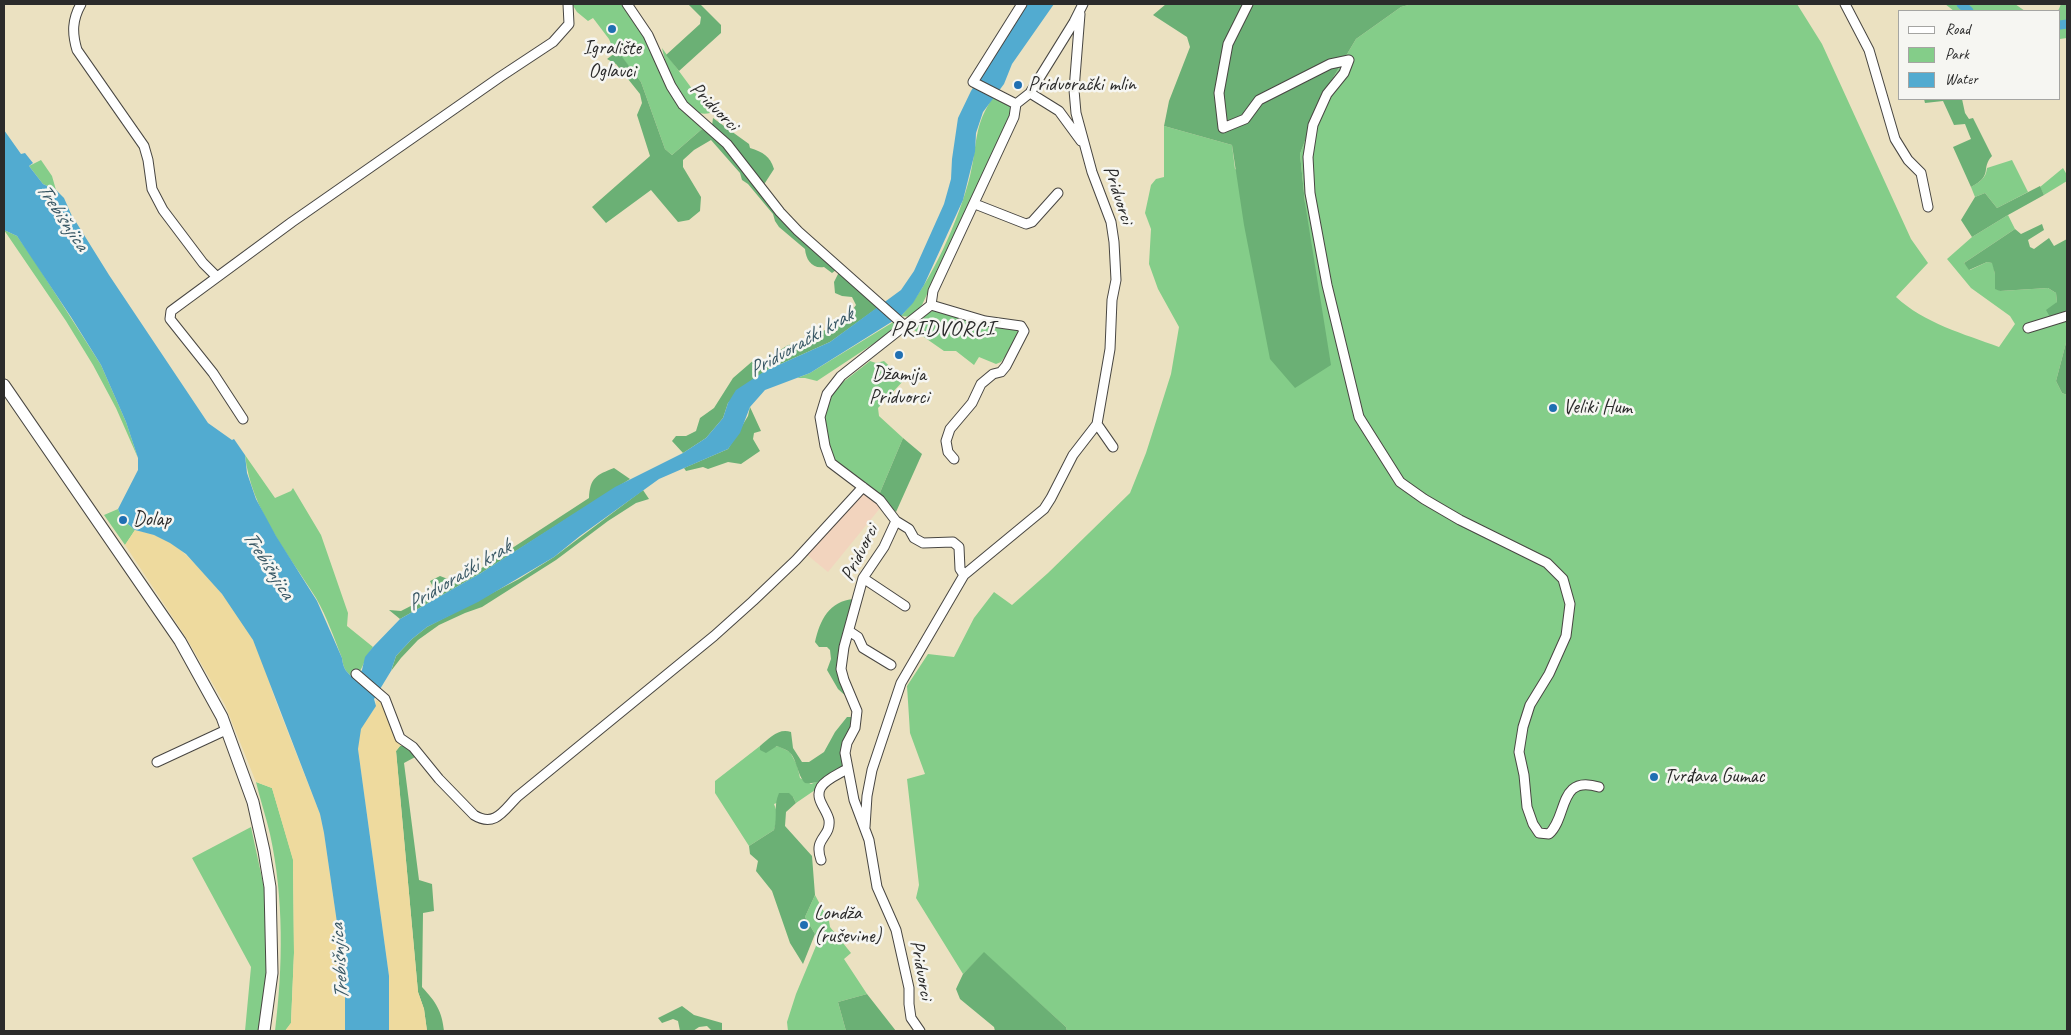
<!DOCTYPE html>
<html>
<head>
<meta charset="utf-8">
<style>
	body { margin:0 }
	#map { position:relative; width:2071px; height:1035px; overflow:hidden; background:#ebe1c1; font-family:Caveat,sans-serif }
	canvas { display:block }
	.frame { position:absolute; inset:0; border:5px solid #2b2b2b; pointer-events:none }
	.legend { position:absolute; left:1898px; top:10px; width:162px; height:90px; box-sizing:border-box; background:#f6f6f2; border:1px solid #a5a5a2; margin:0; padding:6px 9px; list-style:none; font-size:15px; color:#2b2b2b }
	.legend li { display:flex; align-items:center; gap:10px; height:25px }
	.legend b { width:25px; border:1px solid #a5a5a2 }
</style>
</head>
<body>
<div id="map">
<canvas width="2071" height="1035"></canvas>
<div class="frame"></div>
<ul class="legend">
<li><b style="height:6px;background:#fff"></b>Road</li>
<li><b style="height:14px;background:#84cd89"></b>Park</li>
<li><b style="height:14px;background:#52abd0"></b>Water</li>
</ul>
</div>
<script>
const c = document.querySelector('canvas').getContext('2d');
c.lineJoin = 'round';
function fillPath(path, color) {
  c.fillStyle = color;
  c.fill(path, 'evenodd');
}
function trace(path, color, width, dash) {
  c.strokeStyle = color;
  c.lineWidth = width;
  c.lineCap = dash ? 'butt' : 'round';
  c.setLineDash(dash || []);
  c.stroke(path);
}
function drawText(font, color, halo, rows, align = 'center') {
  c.font = font + ' Caveat,sans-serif';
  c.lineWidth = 5;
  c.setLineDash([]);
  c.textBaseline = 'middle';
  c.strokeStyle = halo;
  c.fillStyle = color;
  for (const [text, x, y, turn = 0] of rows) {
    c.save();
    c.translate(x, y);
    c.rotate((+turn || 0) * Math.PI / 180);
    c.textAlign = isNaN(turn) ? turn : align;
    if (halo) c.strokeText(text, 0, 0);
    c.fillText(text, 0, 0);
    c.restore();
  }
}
const built = new Path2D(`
	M863 492 881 507 828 572 806 554Z`);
const green = new Path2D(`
	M572 4H622L646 39 677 102 702 129 672 155 665 149 641 82 620 55 615 53 609 39 593 18 588 21 577 12Z
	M1412 4H1797L1822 44 1911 239 1928 263 1896 297C1924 323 1964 334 1999 347L2015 324 2010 316 1971 288 1947 259 1972 237 2008 215 2015 229 1964 263 1970 270 1987 262 1993 263 1995 274V285L2000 291 2048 288 2056 293 2057 302 2050 317 2067 312V339L2056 381 2062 393 2067 395V1031H1067L1066 1027 984 953 963 974 916 898 919 885 907 779 925 774 910 733 907 686 928 654 954 657 974 618 994 592 1012 605 1048 573 1130 493 1146 453 1171 374 1179 327 1158 289 1149 264 1151 229 1145 213 1151 185 1156 179 1164 177V126L1232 145 1235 169 1305 203 1300 154 1321 98 1356 39 1401 7Z
	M1945 4H2015L2025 11H1954Z
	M2061 4H2067V38L2060 39V11H2058Z
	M662 48 667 55 710 113C683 121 666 68 662 48Z
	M994 96 1013 109 922 305 912 317 901 316C930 286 960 217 970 176 978 143 973 126 994 96Z
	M41 160 52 176 56 190 43 184 29 166Z
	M2012 160 2028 192 1997 208 1985 193 1975 197 1971 187C1979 182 1986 179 1987 168Z
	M2063 168 2067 175V181L2044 195 2040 187Z
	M4 230 17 236 32 257 101 365 126 422 138 458 116 408 93 365 66 321Z
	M938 309 1019 331 1018 338 1001 362 996 364 979 357 974 365 956 351H944L911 328 930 312Z
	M895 321 898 324 899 328 882 342 878 341 873 344 817 381 805 378H797L810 373Z
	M870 361 876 363 884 361 904 380 878 408 879 416 903 438 879 495 834 462 827 445 823 409 838 386Z
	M245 455 275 498 291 491 293 488 321 535 348 613 347 626 373 647C365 657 363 669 355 679 347 673 343 669 342 658 334 638 327 617 316 598 288 553 251 510 245 455Z
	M118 509 123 520 135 530 125 545 104 515Z
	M760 746V750L778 746 790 752 797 765 800 778 811 784 821 780 815 790 796 803 793 797 774 804 778 815 774 830 749 846 715 793V781Z
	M256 782 272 788 293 859 294 953 291 1023 285 1031H275C283 967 284 898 270 834 266 817 260 799 256 782Z
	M251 827 265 892 268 972 258 1031H245L251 967 192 858Z
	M815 895 829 921 830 927 851 953 844 959 867 994 838 1002 846 1031H788L787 1022 796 994 816 946 815 934 805 917Z`);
const forest = new Path2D(`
	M688 4H700L721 25V33L679 71 666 55 700 24 701 17Z
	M1166 4H1412L1401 7 1356 39 1321 98 1300 154 1305 203 1331 365 1295 388 1270 359 1244 225 1232 145 1164 126 1169 101 1190 47 1187 37 1153 15Z
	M615 53 620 54 641 82 665 149 672 155 702 129 714 136 836 270 832 273 824 267C812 269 806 260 805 249L779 227 775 221 773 214 748 184 742 180 740 173 711 140 694 150 683 160V167L701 197 700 211 689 220 678 222 651 190 606 223 592 207 650 156 637 115 642 103 640 94 616 64 607 59Z
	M1924 99H1962L1965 113 1969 119 1973 118 1992 156C1980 169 1994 175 1971 187L1953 147 1971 139 1965 124 1954 125 1943 101 1925 103Z
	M713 118 749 144 750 148C763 152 770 156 774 169L763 186 722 133 712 126Z
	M2040 186 2044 195 2008 215 1972 237 1961 220 1975 197 1985 193 1997 208Z
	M2042 224 2044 230 2028 240 2030 247 2034 249 2049 238 2054 246 2067 239V312L2050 317 2046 310 2057 302 2056 293 2048 288 2000 291 1995 289V274L1992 263 1987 262 1969 270 1964 263 2015 229 2021 234Z
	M839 272 880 306 830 342 765 371 728 403 723 418 706 438 683 453 672 441 676 436H686L696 431 700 418 714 408 733 378 755 359 760 363 788 345 798 344 825 330 843 323 856 305 852 297 842 296 835 293 834 282Z
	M2067 339V395L2062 393 2056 381Z
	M750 407 761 431 754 433 753 439 760 451 741 464 728 462 708 469 703 467 686 471 684 468 728 449 748 416Z
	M903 438 922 454 896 512 879 495Z
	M614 468 630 479 481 573 400 619 389 610 401 611 436 593 430 581 440 576 453 581 480 569 589 498C590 478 596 475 614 468Z
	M643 490 649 499 636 503 608 521 556 560 482 607 465 613 439 625 418 640 401 658 391 671 396 656 412 639 427 627 519 579 554 557Z
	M854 599C849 618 833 655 838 673 841 682 846 690 849 699L838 689 827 670 831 659 830 650 827 647H819L815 642C820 620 829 601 854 599Z
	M847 717H854L842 752 843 765C832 775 820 785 805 783 797 775 797 757 788 751 785 749 781 748 777 746L766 753 760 750V746C770 738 778 728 791 732L793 748 802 762H809L824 752 835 732Z
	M404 745 417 756 404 763 419 880 432 884 434 911 423 913 422 987C436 1002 442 1011 444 1031H427L424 1009 418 992 396 751 400 746Z
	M779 793H789L793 797 796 803 786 812 785 826 812 856 815 895 805 917 815 934 803 964 790 943 772 891 756 871 758 861 750 854 749 846 774 830C778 815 773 807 779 793Z
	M984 952 1066 1027 1067 1031H995L994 1027 960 999 956 989 963 974Z
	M867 994 896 1031H846L838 1002Z
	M682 1006 694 1015 722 1023V1031H712L707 1026 699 1027 693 1031H680L678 1021 673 1019 662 1023 658 1018Z`);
const sand = new Path2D(`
	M135 530C148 533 160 536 171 543 197 560 241 614 254 642 264 663 270 686 278 707 292 743 306 778 320 814L324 833 345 978V1031H285L291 1023 294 953 293 860 272 788 256 782 225 705 187 639 125 545Z
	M380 700 385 704 404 745 400 746 396 751 418 992 424 1009 427 1031H389V976L358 749C358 741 359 733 362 725 366 717 376 711 376 701Z`);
const water = new Path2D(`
	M1025 4H1054L1012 64 1004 84 983 112 976 133 975 152 963 200 924 285 913 303 901 316 810 373 765 390 750 407 740 433 728 449 659 479 580 536 554 557 478 602 427 627 412 639 396 656 391 671 374 699 376 706 361 729 358 749 389 976V1031H345V978L324 833 320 814 253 640 222 594 186 554 170 543 154 535 135 530 123 520 118 509 138 470V458L126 422 101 365 71 317 17 236 4 230V130L21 154 25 153 33 163 29 166 43 184 56 190 64 198 71 214 109 275 208 423 232 440 234 439 245 455 247 473 256 499 276 536 317 601 342 658C343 669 347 673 355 679L362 670 365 657 373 647 400 619 481 573 615 487 683 453 706 438 723 418 728 403 736 390 765 371 830 342 901 290 914 271 944 204 951 179 952 159 958 118 971 91Z`);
const canal = new Path2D(`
	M1961 4 1969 11
	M2060 25 2067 24`);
const minor = new Path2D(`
	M81 4C72 20 72 33 77 50L144 146 148 160 152 189 163 210 203 263 217 277
	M627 4 648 35 671 86 683 105 727 144 780 212 798 231 906 327
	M1248 4 1228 44 1219 93 1223 128 1245 119 1259 100 1330 64 1349 60 1344 73 1327 94 1313 125 1308 157 1310 193 1327 285 1359 417 1400 482 1424 499 1460 520 1547 563 1563 579 1570 604 1566 636 1549 674 1530 705 1523 727 1519 752 1524 775 1527 807 1533 824 1539 833 1549 834C1568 817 1558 774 1599 787
	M1845 4 1869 50 1895 139 1908 160 1921 173 1928 207
	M1080 14 1074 90 1076 113 1092 172 1111 222 1114 242 1116 280 1112 300 1110 349 1097 424 1113 447
	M1030 93 1059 111 1081 141
	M1016 104 973 82 1022 4
	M975 204 1026 224 1032 222 1058 193
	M931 305 985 321 1021 326 1024 331 1006 366 1001 372 993 374 981 384 972 403 950 429 946 441 948 452 954 459
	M2028 328 2067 316
	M243 419 213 373 170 319 171 311 292 222 500 77 553 42 569 24 568 4
	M896 521 909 529 914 538 923 543 953 542 959 547 960 569 964 575
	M863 578 905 606
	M849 631 858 637 863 648 891 665
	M356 674 385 699 400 738 413 747 439 779 474 815C495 828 504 810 517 797L714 636 753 601 796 560 863 487
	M157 762 226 730
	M865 827 867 796 872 770 901 683 964 575 1044 509 1051 498 1073 455 1097 424
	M821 860C813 837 831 838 829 820 827 809 814 799 821 787 826 779 839 774 847 769
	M920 1031 911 1018 909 1004V988L896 930 877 887 869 840 854 800 845 753 847 743 855 728 857 711 844 680 841 669 844 647 863 578 884 547 896 521 880 500 831 463 825 446 820 417 827 394 841 376 931 305 933 291 1014 117 1016 104 1030 93 1074 22 1083 4`);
const major = new Path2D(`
	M4 385 180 641 222 717 253 802 264 851 270 887 272 973 264 1031`);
const markers = [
	[612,29,5,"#1f6fb2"],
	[1018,85,5,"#1f6fb2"],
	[899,355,5,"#1f6fb2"],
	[1553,408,5,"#1f6fb2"],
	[123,520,5,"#1f6fb2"],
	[1654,777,5,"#1f6fb2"],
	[804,925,5,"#1f6fb2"]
];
const poiNames = [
	["Igralište",612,49,"center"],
	["Oglavci",612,72,"center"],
	["Pridvorački mlin",1028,85],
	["Džamija",899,375,"center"],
	["Pridvorci",899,398,"center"],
	["Veliki Hum",1563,408],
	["Dolap",133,520],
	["Tvrđava Gumac",1664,777],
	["Londža",814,914],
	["(ruševine)",814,937]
];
const streetNames = [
	["Pridvorci",714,107,45],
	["Pridvorci",1118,195,72],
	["Pridvorci",860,553,-63],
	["Pridvorci",921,970,80]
];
const waterNames = [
	["Trebišnjica",62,217,56],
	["Pridvorački krak",801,343,-30],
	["Trebišnjica",268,565,57],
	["Pridvorački krak",459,576,-31],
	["Trebišnjica",340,962,-94]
];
const quarterNames = [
	["PRIDVORCI",943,329]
];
fillPath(built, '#f2d4be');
fillPath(green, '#84cd89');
fillPath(forest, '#6bb075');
fillPath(sand, '#eeda9e');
fillPath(water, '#52abd0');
trace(canal, '#52abd0', 9);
trace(minor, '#484642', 11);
trace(major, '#484642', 13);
trace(minor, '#fff', 9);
trace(major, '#fff', 11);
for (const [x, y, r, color] of markers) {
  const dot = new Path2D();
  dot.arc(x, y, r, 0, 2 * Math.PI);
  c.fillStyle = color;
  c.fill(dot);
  trace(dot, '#f6f6f2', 2);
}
drawText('20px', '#2b2b2b', '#f6f6f2', poiNames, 'left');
drawText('20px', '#2b2b2b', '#f6f6f2', streetNames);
drawText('italic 21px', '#395865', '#f6f6f2', waterNames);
c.letterSpacing = '1px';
drawText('22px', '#2b2b2b', '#f6f6f2', quarterNames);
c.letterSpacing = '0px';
</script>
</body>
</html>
